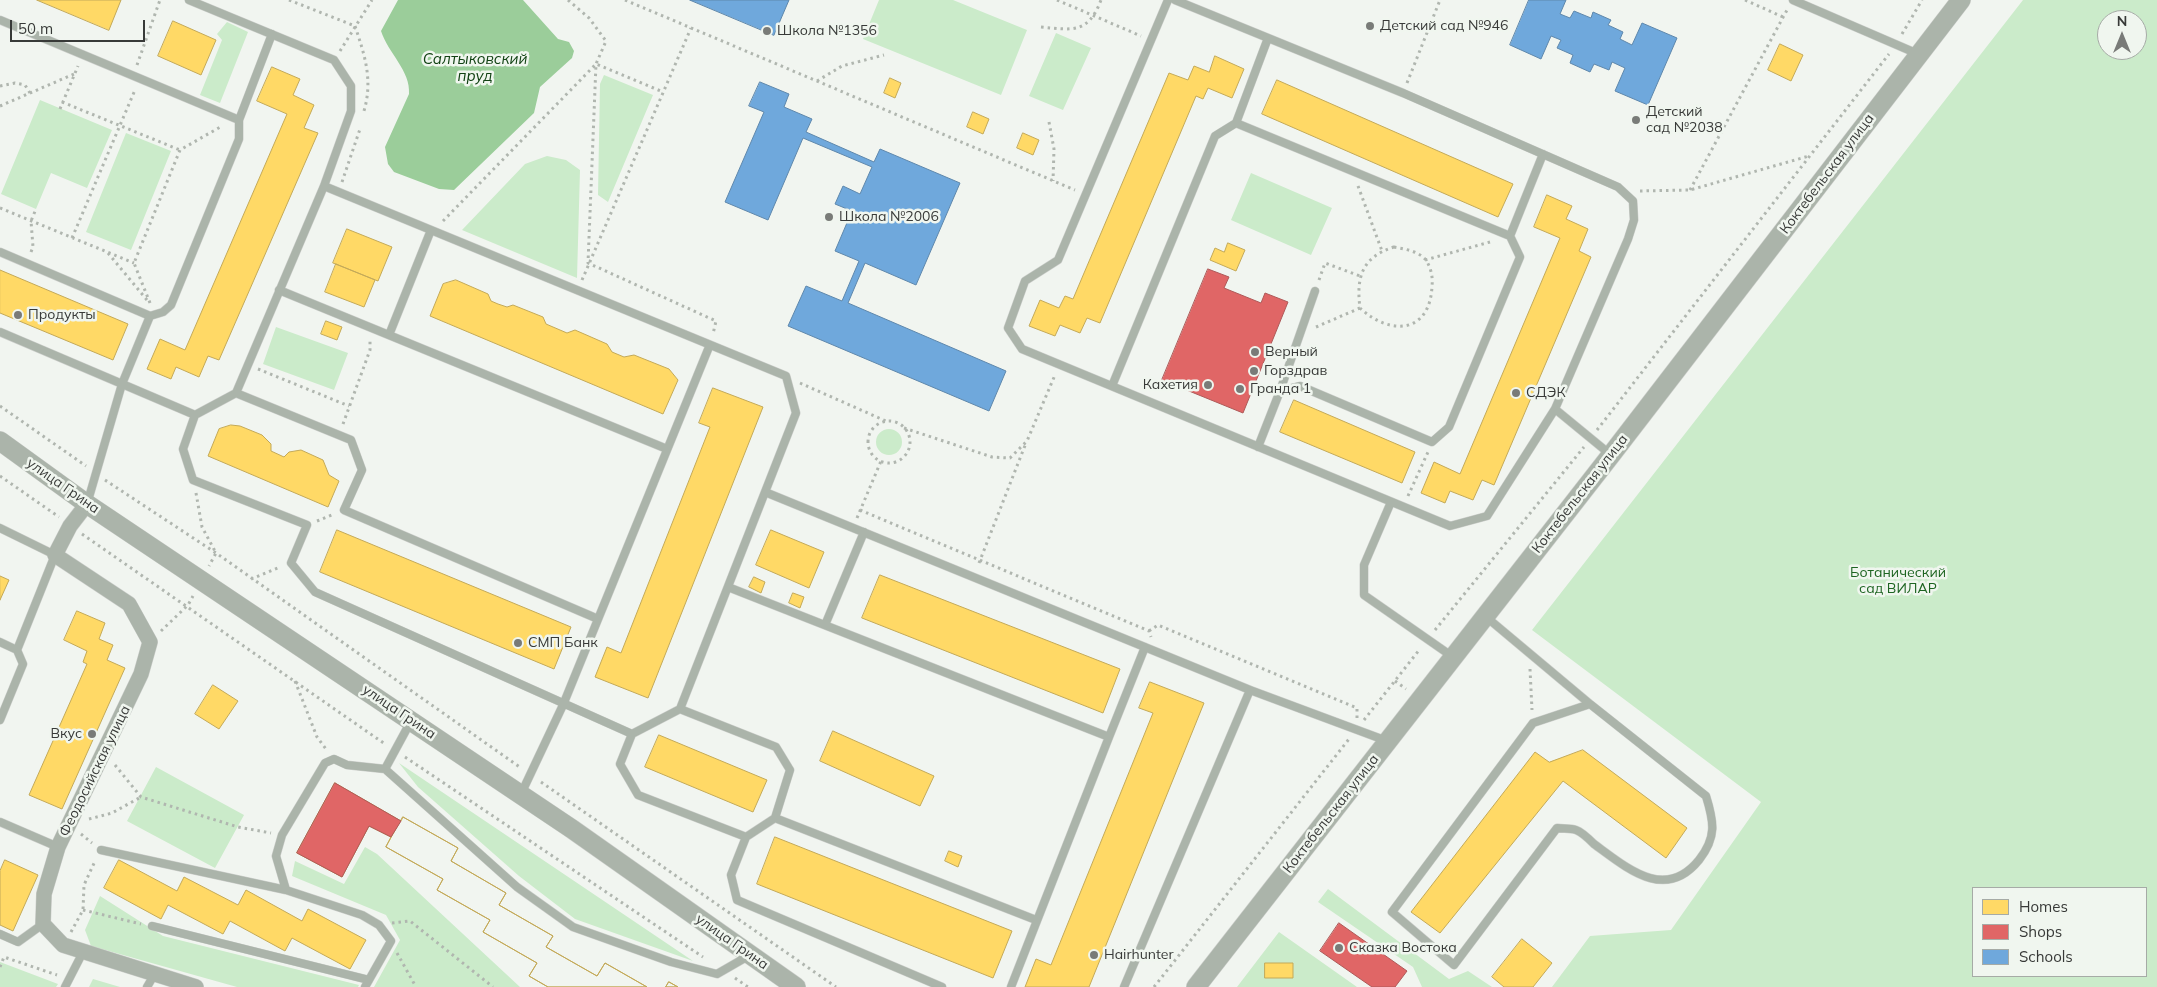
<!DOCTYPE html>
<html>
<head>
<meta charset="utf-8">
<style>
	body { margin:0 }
	#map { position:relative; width:2157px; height:987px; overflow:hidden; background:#f1f5f0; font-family:Mulish,sans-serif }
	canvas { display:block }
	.legend { position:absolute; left:1972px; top:887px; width:175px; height:90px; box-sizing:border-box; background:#f0f6ef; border:1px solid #a6aba6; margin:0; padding:6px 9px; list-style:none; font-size:15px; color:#383a38 }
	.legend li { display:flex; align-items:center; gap:10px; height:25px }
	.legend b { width:25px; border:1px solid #a6aba6 }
	.north { position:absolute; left:2097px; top:10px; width:50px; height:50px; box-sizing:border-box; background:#f0f6ef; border:1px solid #a6aba6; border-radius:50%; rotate:0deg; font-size:14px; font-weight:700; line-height:20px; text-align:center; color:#383a38 }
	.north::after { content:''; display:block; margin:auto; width:18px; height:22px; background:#797b78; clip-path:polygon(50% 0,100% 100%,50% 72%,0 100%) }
	.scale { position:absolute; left:10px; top:20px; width:135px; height:22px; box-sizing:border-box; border:2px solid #383a38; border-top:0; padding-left:6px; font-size:15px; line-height:18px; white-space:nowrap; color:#383a38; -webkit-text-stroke:4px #f0f6ef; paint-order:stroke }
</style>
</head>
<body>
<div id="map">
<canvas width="2157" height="987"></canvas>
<ul class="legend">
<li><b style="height:14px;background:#ffd966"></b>Homes</li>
<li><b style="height:14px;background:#e06666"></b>Shops</li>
<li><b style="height:14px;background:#6fa8dc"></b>Schools</li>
</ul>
<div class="north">N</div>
<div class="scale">50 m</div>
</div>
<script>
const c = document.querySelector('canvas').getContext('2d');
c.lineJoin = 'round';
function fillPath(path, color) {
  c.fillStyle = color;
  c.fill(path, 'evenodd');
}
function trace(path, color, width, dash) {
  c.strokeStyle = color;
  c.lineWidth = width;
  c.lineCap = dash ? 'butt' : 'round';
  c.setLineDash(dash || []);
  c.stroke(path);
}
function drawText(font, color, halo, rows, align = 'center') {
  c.font = font + ' Mulish,sans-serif';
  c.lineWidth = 5;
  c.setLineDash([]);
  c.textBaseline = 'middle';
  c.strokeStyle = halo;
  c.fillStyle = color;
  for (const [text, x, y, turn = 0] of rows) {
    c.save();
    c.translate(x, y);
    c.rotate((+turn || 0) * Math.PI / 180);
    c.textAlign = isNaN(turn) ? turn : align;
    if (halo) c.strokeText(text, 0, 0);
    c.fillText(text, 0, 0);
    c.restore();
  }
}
const green = new Path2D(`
	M879 0H953L1027 30 1001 95 863 39Z
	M2023 0H2157V987H1552L1590 936 1671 930 1761 802 1532 630ZM2107 20H2137V50H2107ZM1973 888H2146V976H1973Z
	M227 22 248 32 220 103 200 95 222 40 217 34Z
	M1056 33 1091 48 1063 110 1029 96Z
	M604 75 653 95 608 202 598 195 600 84Z
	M40 100 112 130 87 188 51 173 36 209 1 194Z
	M126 133 171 151 131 250 86 232Z
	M547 156 566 160 580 170 577 278 462 230 525 164Z
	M1251 173 1332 208 1311 255 1231 220Z
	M276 327 348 353 334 390 263 364Z
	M876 442a13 13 0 1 1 26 0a13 13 0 1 1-26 0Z
	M399 763 693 961 575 919 519 876 418 787Z
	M156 767 244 815 215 868 127 821Z
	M365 847 377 854 520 987H374L400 940 386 915 292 876 295 861 344 884Z
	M1328 889 1449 979 1468 971 1492 987H1422L1413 967 1318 902Z
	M100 896 163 936 359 985 358 987H237L91 946 85 930Z
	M1279 932 1357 987H1237Z
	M0 962 58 984 56 987H0Z
	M93 979 120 987H89Z`);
const water = new Path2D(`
	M398 0H523L558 39 569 42 574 51 572 58 540 87 534 113 454 190 439 189 394 172 388 164 385 147 409 94C411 71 388 53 381 31Z`);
const homes = new Path2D(`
	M37 0H121L109 30Z
	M173 21 216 40 201 75 158 56Z
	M1780 44 1803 55 1791 81 1768 70Z
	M1215 56 1244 69 1232 98 1208 88 1203 99 1196 96 1100 323 1087 318 1080 333 1060 325 1055 336 1029 326 1040 300 1059 308 1065 296 1073 299 1169 73 1188 80 1194 66 1209 72Z
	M272 67 300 79 293 95 314 105 304 128 318 133 219 360 208 356 199 377 176 367 171 379 147 369 160 339 185 350 287 114 257 101Z
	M890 78 901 83 895 98 884 93Z
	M1277 80 1513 184 1498 217 1262 114Z
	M973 112 989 119 983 134 967 127Z
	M1023 133 1039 140 1033 155 1017 148Z
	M1547 195 1572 206 1566 219 1588 229 1579 251 1591 257 1494 485 1482 480 1473 500 1450 491 1445 503 1421 493 1434 462 1460 474 1560 238 1534 227Z
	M347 229 392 247 378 281 333 263Z
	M1228 243 1245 250 1236 271 1210 260 1215 248 1224 252Z
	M336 264 375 280 364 307 325 292Z
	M0 270 128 324 113 360 0 313Z
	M456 280 488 294 491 301 498 304 507 307 513 305 543 317 546 324 567 333 575 330 607 344 612 352 624 357 634 355 669 369 678 380 663 414 430 316 443 284Z
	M326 321 342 327 337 340 321 334Z
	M713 388 763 407 648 698 595 677 607 647 621 653 710 427 699 423Z
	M1294 400 1415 452 1402 483 1280 432Z
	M231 425 240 426 262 435 271 444V451L284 457 289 452 301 450 323 460 329 475 339 481 328 507 208 456 219 429Z
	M337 530 571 627 554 669 320 572Z
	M771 530 824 552 809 588 756 565Z
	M880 575 1120 669 1103 713 862 618Z
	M0 576 9 580 0 600Z
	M754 577 765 582 761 593 749 587Z
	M793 593 804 597 800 608 789 603Z
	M77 611 105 623 99 639 113 645 107 660 125 668 62 809 29 795 87 664 83 662 87 651 64 640Z
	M1150 682 1204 703 1089 987H1025L1036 959 1051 965 1153 713 1139 708Z
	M213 685 238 701 219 729 195 714Z
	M833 731 934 776 920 806 820 761Z
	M659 735 767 780 753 812 645 767Z
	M1583 750 1687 828 1666 858 1563 781 1440 933 1411 912 1535 752 1549 762Z
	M335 783 401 821 403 817 458 848 451 861 506 893 499 905 553 936 546 947 597 976 605 963 647 987H548L529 976 537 963 483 932 490 920 437 890 443 879 386 847 391 837 369 826 342 877 297 853Z
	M403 817 458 848 451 861 506 893 499 905 553 936 546 947 597 976 605 963 647 987H548L529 976 537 963 483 932 490 920 437 890 443 879 386 847Z
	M775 837 1012 931 993 978 757 884Z
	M949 851 962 856 958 867 945 861Z
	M5 860 38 875 13 931 0 925V871Z
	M119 860 177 891 184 877 238 905 246 890 302 921 308 909 366 940 350 969 292 938 285 951 230 921 223 934 168 905 161 919 104 888Z
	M1522 939 1552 963 1533 987H1504L1492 977Z
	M1265 963H1293V978H1265Z
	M669 982 678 987H666Z
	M669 982 678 987H666Z`);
const shops = new Path2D(`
	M1208 269 1229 277 1224 288 1261 303 1265 293 1288 302 1243 413 1162 380Z
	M335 783 401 821 391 837 369 826 342 877 297 853Z
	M1339 923 1407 971 1395 987H1372L1320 951Z`);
const schools = new Path2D(`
	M690 0H789L774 35Z
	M1529 0H1566L1560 14 1570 18 1574 11 1591 18 1593 12 1611 20 1608 25 1623 32 1620 39 1632 45 1642 23 1677 38 1648 105 1615 91 1625 68 1612 62 1609 70 1594 64 1590 72 1570 63 1573 55 1557 48 1561 40 1551 36 1541 59 1510 45Z
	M760 82 789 94 784 107 812 119 806 132 874 162 880 149 960 183 916 285 865 263 848 303 1006 371 989 411 788 326 806 286 842 301 859 261 835 251 852 211 835 204 843 186 860 194 872 167 803 138 768 220 725 202 764 112 749 106Z`);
const path = new Path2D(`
	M289 0 355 26
	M568 0 589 18 606 41 596 64 588 263 716 321 713 334
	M625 0 1075 190
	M1057 0 1141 36
	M1745 0 1783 17
	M355 26C365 56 373 80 364 111
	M1041 27C1073 30 1088 34 1101 0
	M1902 34 1922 0
	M340 51 372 0
	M137 65 160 0
	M817 81 842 66 884 55
	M1407 83 1440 0
	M0 86 15 83 25 85 30 93
	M62 102 180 150
	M0 106 74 74
	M60 109 78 66
	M1049 122 1054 149 1053 181
	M342 182 360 129
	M1358 186 1382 251
	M1690 190 1787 10
	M1640 191 1690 190 1809 156
	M0 208 134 263
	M443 221 596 64 663 92
	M72 238 135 90
	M1394 247C1405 249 1418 251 1426 260 1431 268 1433 277 1432 286 1430 334 1390 336 1360 308 1356 277 1362 257 1394 247Z
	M31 252 33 247 31 221 36 209
	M108 253 147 300
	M1425 260 1490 242
	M582 280 691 28
	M1319 280 1325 263 1360 276
	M150 303 134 263 180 150 222 126
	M1316 327 1360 308
	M258 369 349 406
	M800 383 888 422
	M0 406 86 466
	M868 442a21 21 0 1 1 42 0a21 21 0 1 1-42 0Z
	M343 424 370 350V340
	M904 428 992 457 1010 458 1027 441 1055 375
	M1597 430 1889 54
	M0 476 59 517
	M105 480 216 553 521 768
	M196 493 202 527 216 553 209 566
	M1408 496 1428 452
	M860 510 1149 631 1151 637
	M857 518 881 461
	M317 521 334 514
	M82 534 385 744
	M979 563 1026 443
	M251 579 280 567
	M1435 630 1584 447
	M161 631 188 605 193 596
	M1149 631 1158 625 1357 708V718
	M1530 669 1532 710
	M295 681 317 737 326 749
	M1395 681 1406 689
	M1364 720 1420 649
	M405 757 703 957
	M115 765 141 797 238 827 271 833
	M541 782 836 987
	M89 819 112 813 141 797
	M81 834 92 843
	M83 910 141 924
	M392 923 410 921 493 987
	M71 932 83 910 84 885 95 861
	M397 953 416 987
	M0 967 4 957 57 975
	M735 978 748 987
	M1154 987 1349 739`);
const service = new Path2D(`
	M1168 0 1058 260 1025 281 1008 328 1022 349 1450 526 1487 516 1555 409
	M1175 0 1403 93 1618 187 1633 201 1634 220 1628 239 1555 409 1611 455
	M1793 0 1918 54
	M0 20 239 120
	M1236 123 1510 236 1520 257 1449 427 1432 442 1300 386 1280 391 1258 447
	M324 186 786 376 796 413 680 709 632 734 620 764 638 795 746 837 775 818 790 770 776 747 680 709
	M1510 236 1543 154
	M0 252 150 316
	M279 290 667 449
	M0 332 195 415 236 393 324 186 351 111V86L334 60 189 0
	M389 335 431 230
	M1112 386 1215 136 1236 123 1268 38
	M1280 391 1315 291
	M236 393 351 440 362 470 344 510 598 619
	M195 415 183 449 193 480 307 525 291 563 315 592 632 734
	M765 492 1250 690 1387 741
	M1391 502 1364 565V595L1453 657
	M87 504 122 384 150 316 163 312 171 305 239 139V120L272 34
	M0 528 55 555 17 650 0 642
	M728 587 1109 737 1011 987
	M1485 616 1590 704 1706 796C1714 822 1717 837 1699 860 1665 902 1627 868 1594 844 1589 839 1582 832 1576 830 1570 828 1563 829 1557 828L1454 965 1392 912 1533 723 1590 704
	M825 625 864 532
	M0 720 23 664 17 650
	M411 721 385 769 517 887 573 927 671 962 717 974 750 955
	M1109 737 1145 647
	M521 794 563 705 709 347
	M775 818 1036 920
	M0 822 58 847
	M746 837 731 875 737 900 942 987
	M101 850 286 890
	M152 926 369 980
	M0 934 18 942 43 924
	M65 987 83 952
	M147 987 154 975
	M365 987 391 941 379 925 362 915 286 890 276 856 282 835 325 763 334 759 347 765 385 769
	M1124 987 1250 690`);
const minor = new Path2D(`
	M87 504 70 526 55 555 129 604 150 642 141 674 58 847 44 894 43 924 63 945 196 987`);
const tertiary = new Path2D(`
	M0 441 87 504 572 829 796 987
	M1196 987 1611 455 1961 0`);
const markers = [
	[1370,26,5,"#797b78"],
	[767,31,5,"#797b78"],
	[1636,120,5,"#797b78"],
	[829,217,5,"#797b78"],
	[18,315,5,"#797b78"],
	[1255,352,5,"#797b78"],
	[1254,371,5,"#797b78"],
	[1208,385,5,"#797b78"],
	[1240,389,5,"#797b78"],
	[1516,393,5,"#797b78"],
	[518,643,5,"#797b78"],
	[92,734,5,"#797b78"],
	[1339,948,5,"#797b78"],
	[1094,955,5,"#797b78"]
];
const poiNames = [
	["Детский сад №946",1380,26],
	["Школа №1356",777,31],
	["Детский",1646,112],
	["сад №2038",1646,128],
	["Школа №2006",839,217],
	["Продукты",28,315],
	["Верный",1265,352],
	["Горздрав",1264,371],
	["Кахетия",1198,385,"right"],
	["Гранда 1",1250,389],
	["СДЭК",1526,393],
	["СМП Банк",528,643],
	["Вкус",82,734,"right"],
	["Сказка Востока",1349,948],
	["Hairhunter",1104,955]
];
const streetNames = [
	["Коктебельская улица",1827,174,-53],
	["улица Грина",63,486,35],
	["Коктебельская улица",1580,494,-52],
	["улица Грина",399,712,34],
	["Феодосийская улица",95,771,-64],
	["Коктебельская улица",1331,814,-52],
	["улица Грина",732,942,35]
];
const parkNames = [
	["Ботанический",1898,573],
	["сад ВИЛАР",1898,589]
];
const waterNames = [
	["Салтыковский",475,59],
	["пруд",475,76]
];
fillPath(green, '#cbebca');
fillPath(water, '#9bcd9a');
fillPath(homes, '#ffd966');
trace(homes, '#c3a958', 1);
fillPath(shops, '#e06666');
trace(shops, '#ae5958', 1);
fillPath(schools, '#6fa8dc');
trace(schools, '#5e87ab', 1);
trace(service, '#cdcfcc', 9);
trace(minor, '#cdcfcc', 16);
trace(tertiary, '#cdcfcc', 20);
trace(path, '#b0b6af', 3, [2.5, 4]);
trace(service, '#abb4aa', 8);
trace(minor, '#abb4aa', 15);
trace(tertiary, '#abb4aa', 19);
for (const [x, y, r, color] of markers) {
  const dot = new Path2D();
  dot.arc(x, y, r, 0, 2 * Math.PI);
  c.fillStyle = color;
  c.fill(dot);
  trace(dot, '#f0f6ef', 2);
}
drawText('14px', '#383a38', '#f0f6ef', poiNames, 'left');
drawText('14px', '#383a38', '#f0f6ef', streetNames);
drawText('14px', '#1e6522', '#f0f6ef', parkNames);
drawText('italic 15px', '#114213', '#f0f6ef', waterNames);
</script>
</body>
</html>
